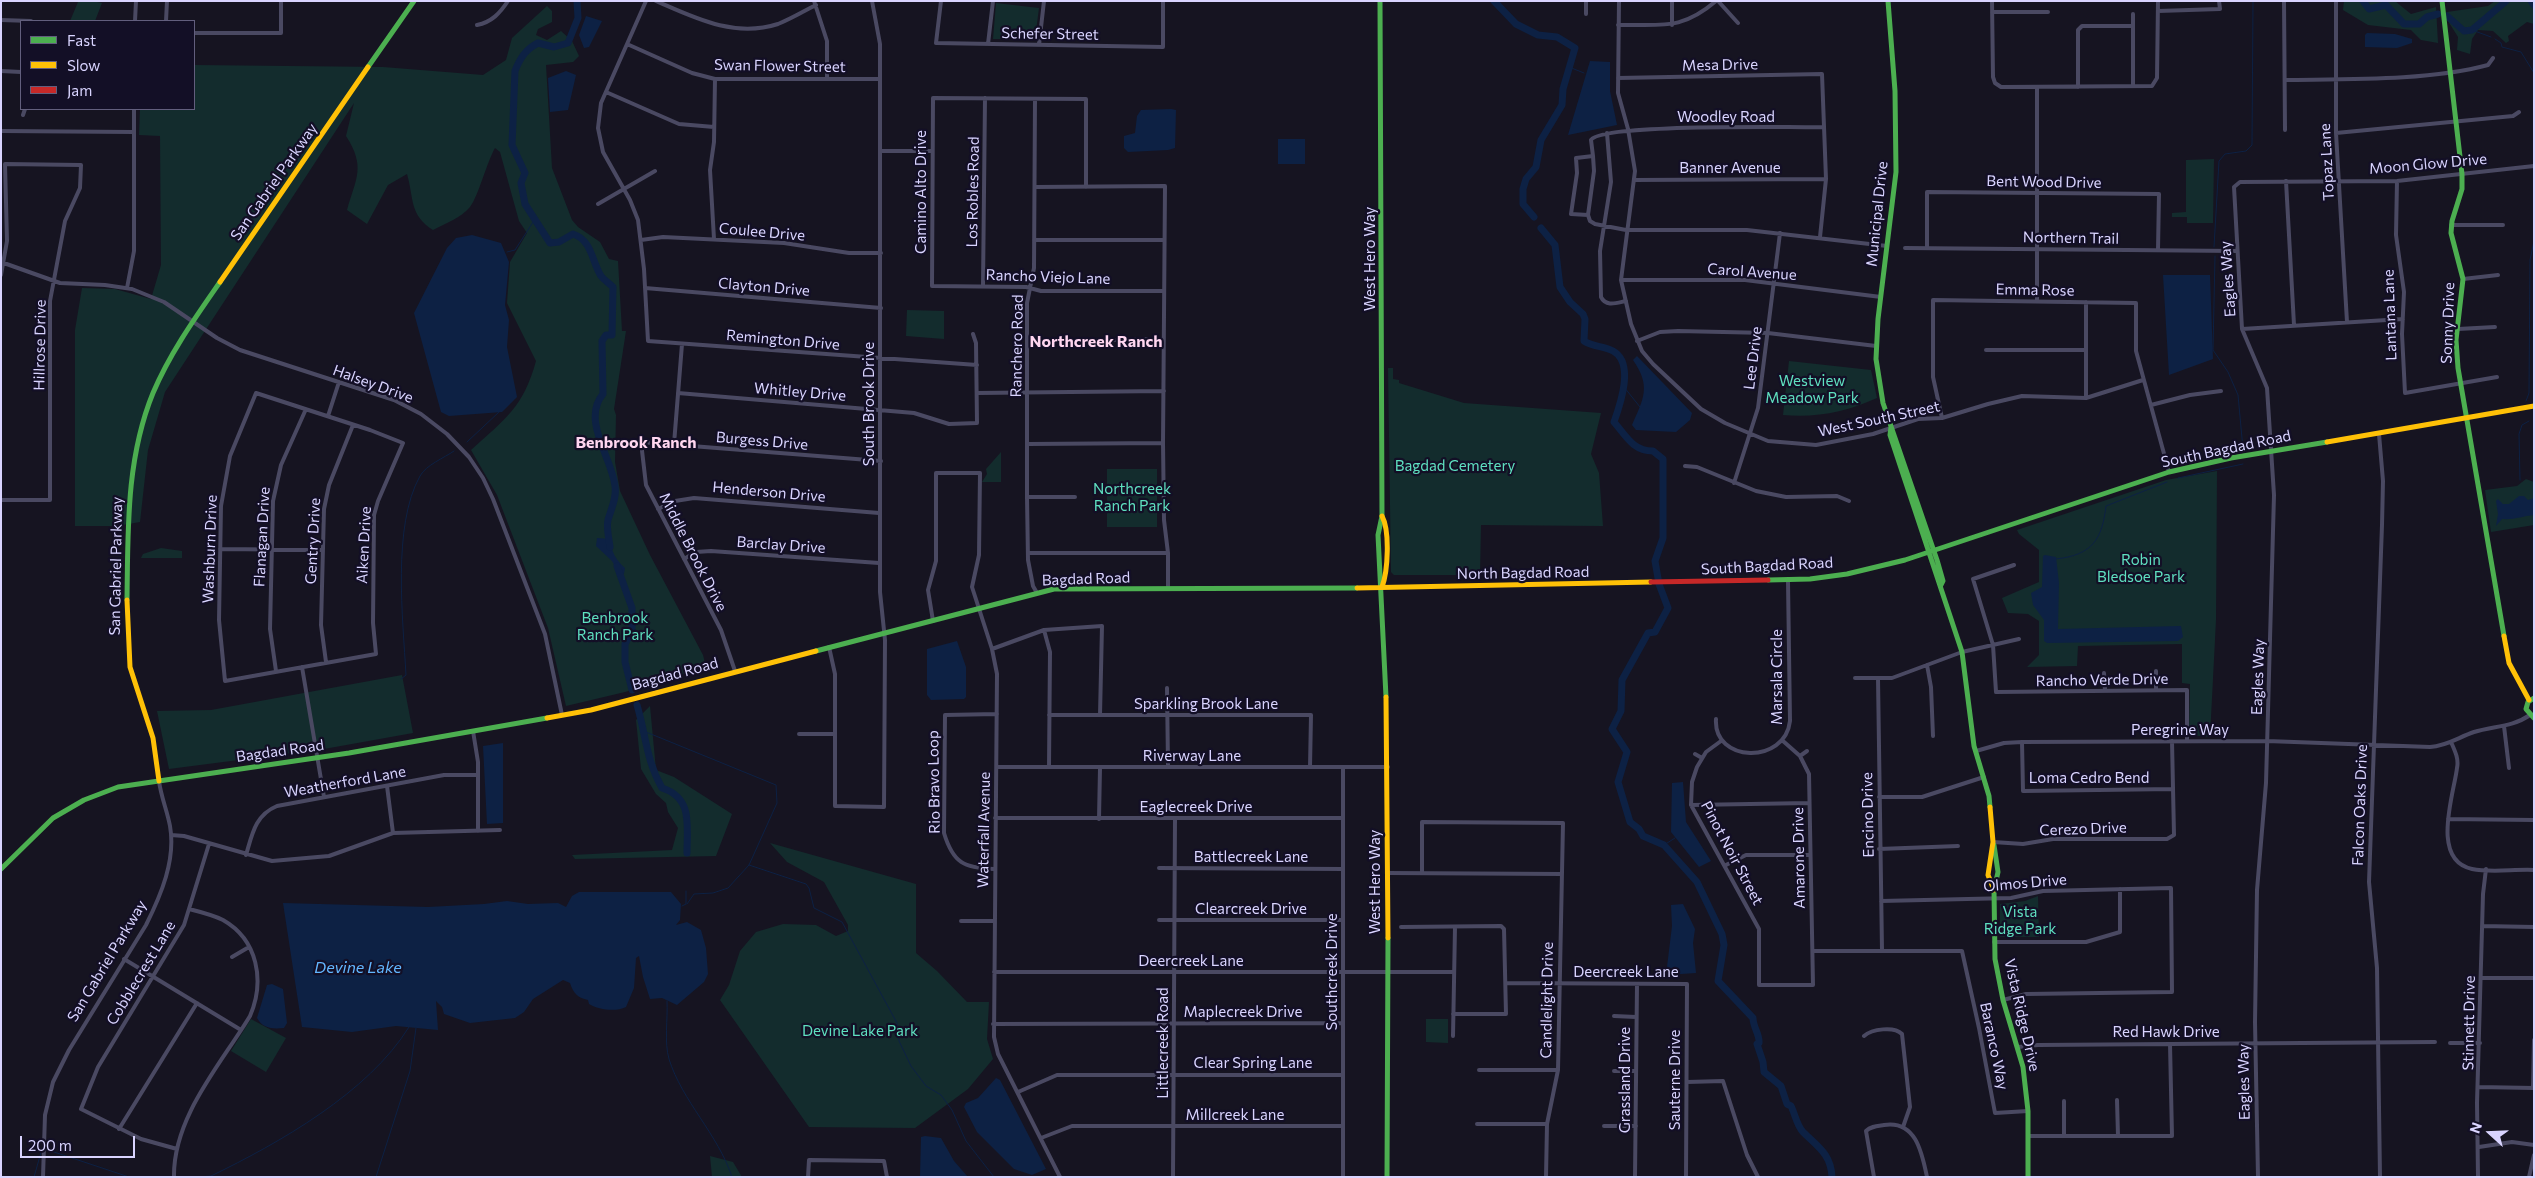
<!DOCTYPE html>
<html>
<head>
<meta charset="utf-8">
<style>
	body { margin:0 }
	#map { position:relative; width:2535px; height:1178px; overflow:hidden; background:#161421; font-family:Commissioner,sans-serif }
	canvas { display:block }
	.frame { position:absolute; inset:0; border:2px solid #d9d4ff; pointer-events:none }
	.legend { position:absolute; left:20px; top:20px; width:175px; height:90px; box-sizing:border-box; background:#130f26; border:1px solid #625e7d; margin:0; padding:6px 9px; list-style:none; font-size:15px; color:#d9d4ff }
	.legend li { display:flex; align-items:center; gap:10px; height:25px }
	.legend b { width:25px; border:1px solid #625e7d }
	.north { position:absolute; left:2465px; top:1108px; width:50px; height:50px; -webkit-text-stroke:4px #130f26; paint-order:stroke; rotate:290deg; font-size:14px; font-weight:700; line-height:20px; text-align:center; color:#d9d4ff }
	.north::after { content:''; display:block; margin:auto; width:18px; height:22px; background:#d9d4ff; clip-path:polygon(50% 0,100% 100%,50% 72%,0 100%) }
	.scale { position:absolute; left:20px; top:1136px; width:115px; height:22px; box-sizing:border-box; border:2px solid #d9d4ff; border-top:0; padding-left:6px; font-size:15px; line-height:18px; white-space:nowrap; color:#d9d4ff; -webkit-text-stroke:4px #130f26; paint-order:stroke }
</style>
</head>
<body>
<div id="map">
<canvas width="2535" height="1178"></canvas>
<div class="frame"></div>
<ul class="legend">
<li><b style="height:6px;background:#4caf50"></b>Fast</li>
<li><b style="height:6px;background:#ffc107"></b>Slow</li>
<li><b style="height:6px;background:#c62828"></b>Jam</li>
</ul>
<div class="north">N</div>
<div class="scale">200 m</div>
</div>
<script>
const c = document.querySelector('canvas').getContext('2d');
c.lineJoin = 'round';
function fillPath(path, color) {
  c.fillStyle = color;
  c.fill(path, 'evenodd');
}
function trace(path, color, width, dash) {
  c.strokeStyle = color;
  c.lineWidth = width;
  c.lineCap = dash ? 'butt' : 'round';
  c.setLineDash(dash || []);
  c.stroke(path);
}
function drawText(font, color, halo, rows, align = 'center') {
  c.font = font + ' Commissioner,sans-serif';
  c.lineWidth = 4.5;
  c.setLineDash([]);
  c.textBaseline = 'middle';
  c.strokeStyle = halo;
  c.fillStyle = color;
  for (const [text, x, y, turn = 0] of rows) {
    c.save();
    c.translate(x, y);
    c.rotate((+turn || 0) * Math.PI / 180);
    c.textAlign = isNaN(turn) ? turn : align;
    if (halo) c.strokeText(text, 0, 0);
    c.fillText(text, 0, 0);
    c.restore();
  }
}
const green = new Path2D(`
	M92 1 102 3 95 21H70L78 2Z
	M2344 1H2395L2411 14 2436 7 2438 43 2421 40 2411 30 2368 25 2343 10Z
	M2495 1H2534V24L2527 22 2508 36 2509 41 2506 43 2493 31 2478 30 2472 39 2470 54 2457 50 2458 37 2448 21 2447 12 2488 6Z
	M996 3 1039 8 1035 39H993Z
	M547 6 552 11V22L538 29 536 35 547 40 561 31 572 41 579 56 573 62 546 65 552 168 572 220 578 227 600 242 609 259 618 261 622 331H626L614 409 616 415 615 462 620 491 650 555 703 655 706 667 625 692 566 706 548 628 497 495 471 450C505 419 523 408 536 361L507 303 510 262 527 233 519 221 500 152 495 148C487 162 478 197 470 207 461 218 446 223 433 230 409 215 414 198 407 174L388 185 367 224 347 210C356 178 366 167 346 136L354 103 165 392 148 450 140 522 117 526H75V330L82 288 115 289 151 299 161 265 160 136 139 135 140 109H194V65L383 67 483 75 506 60 512 38Z
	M2214 159 2213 223H2187V217H2172V213L2186 212V160Z
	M907 310 944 311V339L906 336Z
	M1789 361 1871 370 1877 398C1846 412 1817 418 1783 415Z
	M1388 368H1393V379L1399 380V383L1464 403 1601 413 1591 454 1599 473 1603 526 1481 525 1480 575H1394L1391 572Z
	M1001 452V482H982L987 474 986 469Z
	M1107 469H1157V527H1107Z
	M2217 471 2216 620 2210 737 2189 735 2190 684 2182 683V644L2078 646 2077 666 2027 667 2039 655V621L2028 614 2008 613 2002 598 2039 582V550L2019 534 2017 530 2166 480Z
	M2526 479 2534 482V525L2491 532 2485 490 2517 486Z
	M161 548 182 551V558H141L143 554Z
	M402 675 413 733 324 749 169 769 157 711 211 710Z
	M650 706 656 770 674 777 732 814 716 856 575 859 572 855 672 850 678 828 668 812 666 803 656 794 641 769 636 720Z
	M770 843 916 884V953L937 971 967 1002H989L987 1039 993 1059 968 1089 915 1128 809 1127 720 1000 729 985 740 951 756 932 783 924 816 925 836 936 848 931V925L824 882 787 862Z
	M2038 896 2039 937H2000V904L2025 901Z
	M251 1019 286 1038 266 1072 231 1051Z
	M1426 1019H1448V1043L1426 1042Z
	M710 1156 733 1162 742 1177H712Z`);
const water = new Path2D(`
	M586 16 602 21 589 47 584 48 579 35Z
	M2367 33 2395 34 2412 39V43L2397 48 2365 47V35Z
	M1590 61 1610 62V91L1617 125 1568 135Z
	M566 71 576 75 568 110 550 112 548 78Z
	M1171 109 1176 110 1175 148 1168 150 1128 152 1124 148V136L1135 133 1137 116 1141 110Z
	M1278 139H1305V164H1278Z
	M472 235 501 243 509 262 505 305 509 320 507 347 517 397 502 412 449 416 441 412 414 313 447 248 456 238Z
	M2163 275H2210L2213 359 2169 375Z
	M1637 356 1692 413 1690 420 1676 432 1636 430 1632 425C1644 398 1651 386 1633 360Z
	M2519 496H2524L2528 500 2534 498V515C2522 516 2515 520 2502 519L2496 526 2498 514 2496 501 2498 499 2503 504H2509Z
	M597 538 611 539C610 551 617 561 625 568L624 574 618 572 612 561 596 546Z
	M2045 555 2056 557 2059 583 2058 629 2181 626 2183 637 2178 641 2047 643 2044 641V620L2033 605 2031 593 2042 587 2043 556Z
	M957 641 966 667V697L964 699 931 700 927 695V649Z
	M503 743V823L487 824 483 746Z
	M1683 782 1686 822 1711 861 1699 867 1671 832 1672 783Z
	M579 892H671L681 904 680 920 676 925 687 922 701 930 706 948 708 974 704 982 677 1005 662 998 650 999 643 977 639 956 636 958 634 988 626 1007C616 1012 599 1010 589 1004L588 1000C578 998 573 993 570 983L563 980 533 999 524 1012 515 1018 470 1023 444 1014 442 1007 436 1001 438 1030 396 1026 352 1032 302 1027 283 903 428 907 484 904 507 901 528 904 558 903 566 907 572 896Z
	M1683 904 1695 929 1693 943 1696 973 1666 975 1672 926 1671 905Z
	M272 984 283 989 287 1023 284 1028C273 1029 263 1029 257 1018L267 985Z
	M996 1078 1000 1080 1046 1169 1032 1175 1014 1169 977 1132 964 1107 966 1103 978 1098Z
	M925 1136 941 1138 954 1161 968 1177H920L921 1137Z`);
const stream = new Path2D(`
	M2472 30 2491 37
	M2495 39 2501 43 2502 47 2521 52 2534 73
	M1569 67 1584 73
	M2214 247 2219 161 2225 154 2246 151 2252 145 2253 1
	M507 252 515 250 535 219
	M2215 256 2213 350 2228 372 2238 395 2243 449
	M1624 387 1640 407
	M2526 401 2529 393 2530 260 2534 241
	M467 442 499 412
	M2178 478 2243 464
	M2520 480 2519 434 2522 425 2529 421
	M2056 559C2092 555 2102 540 2106 506L2167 482
	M401 679 406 675C403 619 392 526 420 476 426 465 444 458 454 451
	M646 732 776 785 777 803 749 865 728 888 713 893 694 894 687 904
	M1664 845 1675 838
	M749 865 806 884 809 888 814 908 842 922 897 1023 899 1041 911 1066 926 1086 941 1095 952 1110 966 1141 994 1177
	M682 906 686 904V891
	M667 1001C668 1019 664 1042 669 1059 682 1101 718 1134 732 1177
	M45 1149 129 1177
	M34 1177 42 1149
	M200 1177 211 1176C279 1143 368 1093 409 1027
	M376 1177 410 1071 416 1028`);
const river = new Path2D(`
	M577 1 578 18 568 43 554 47 538 43C526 49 520 58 515 71L512 145 525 173 521 183 525 204 550 243 559 242 573 234C592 240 592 262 601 276 604 280 609 283 613 287L612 335H606L602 341 603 394C581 420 612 458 615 486 617 498 611 509 608 520 606 528 609 538 610 547
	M1494 1 1516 24 1538 35 1557 37 1575 48 1563 89 1562 105 1541 140 1536 167 1526 179 1523 189V204L1534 217
	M2363 1 2369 9 2386 5 2404 24H2419L2427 17 2438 14
	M2531 1 2534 5
	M2447 16 2464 31 2472 30 2506 1
	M1541 228 1555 245 1560 287 1570 302 1583 314 1585 319 1584 341C1593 347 1604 346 1613 351 1635 363 1620 405 1614 422 1626 436 1633 451 1653 451L1663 459V538L1655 561 1659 584 1668 608 1655 632 1648 633 1622 680 1621 711 1612 729 1627 752 1618 782 1630 822 1639 829 1643 836 1664 845 1697 882 1722 934 1724 945 1718 981 1753 1018C1753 1027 1760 1035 1759 1043L1757 1044 1763 1062 1764 1072 1781 1086 1787 1104 1791 1106C1795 1114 1797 1126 1803 1132 1818 1147 1831 1154 1832 1177
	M617 566 632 608V631L625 644V662L632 690
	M637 705C646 735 646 760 662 788 693 798 687 825 687 853`);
const street = new Path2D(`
	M646 1 601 103 598 128 603 152 630 200 638 220 644 269 648 341 977 365
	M656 1C695 18 734 38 778 24 791 19 804 11 816 5
	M814 1 827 41V78
	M941 1 936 43 1163 47V1
	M1586 1V14
	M1619 1 1618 93 1628 129 1635 171 1621 280 1631 324 1642 351 1653 364 1701 409 1725 423 1768 441 1816 445 1873 434 1918 419 1942 418 1988 404 2022 396 2086 398 2143 380
	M1718 1 1738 23
	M1992 1 1993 77 1995 83 2001 87 2152 86 2157 78 2158 1
	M2284 1 2285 130
	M2336 1V133L2347 322
	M2158 11 2220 9 2219 1
	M1992 12H2048
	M1 20 31 21
	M135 21 136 1
	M166 21 167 1
	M477 25C492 22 500 13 508 1
	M1618 25C1662 24 1681 31 1716 1
	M1672 25V1
	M194 33H281V1
	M627 44 692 73 715 79H880
	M988 44 993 1
	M1039 45 1044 1
	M1 71 21 72
	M1618 78 1822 74 1826 179 1820 237
	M2285 80C2347 79 2428 81 2488 65L2493 58
	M2133 86V14
	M2037 87V301
	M2078 87V30L2082 26H2133
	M606 92 679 124 714 127
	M1035 99 1034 268 1027 303V497L1028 560 1033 586 1037 593
	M23 115 25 109
	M1824 127C1794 128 1600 123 1591 140L1593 156 1576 158 1577 173 1571 214 1588 215 1590 221 1595 224 1626 230H1747L1887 246
	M1 131 134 132
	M1607 133 1611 182 1600 251 1601 297C1606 307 1616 303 1626 301
	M2336 133 2513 116 2519 112
	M880 151H932
	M1634 180 1826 179
	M2286 181 2294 325
	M2397 181 2396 235 2404 292 2402 334 2405 393 2497 377
	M1035 187 1165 186 1163 443 1164 520 1168 553V589
	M1086 187V99L933 98 932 286 1026 287 1041 291H1163
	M598 204 655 171
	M1588 215 1594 171 1593 156
	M2451 225H2503
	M714 239 710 170 714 142 715 79
	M641 240 663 237 784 243 849 253H881
	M1034 240H1164
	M1905 248 2237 251
	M1927 248V192L2159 194 2158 250
	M1 262 60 283 105 285 132 289 164 302 217 338 240 350 394 400 421 414 447 434 469 457 483 478 493 499 545 634 562 715
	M1 275 7 241 5 164 81 165 80 188 65 221 50 301V500H1
	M2463 279 2498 275
	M1621 280H1745L1881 297
	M983 286 985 98
	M127 288 134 251V109
	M645 288 881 308
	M2242 329 2403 319
	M2458 329 2495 327
	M1637 341 1660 332 1678 331 1768 333 1876 346
	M1027 342 1163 339
	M1986 350H2086
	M256 393 370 430 403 443 378 501 374 515 373 623 376 654 225 681 219 620 221 506 230 456Z
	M678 393 914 413 949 424 977 423 976 343 973 334
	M977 393 1164 391
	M2086 398V302
	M2151 405 2190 395 2221 391
	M328 416 339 382
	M1942 418 1933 377V300L2136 303V351L2169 472
	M2379 434 2383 481 2382 525 2369 882 2377 968 2380 1177
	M674 444 682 344
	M1028 444 1163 443
	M1685 466 1697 467 1756 491 1786 497 1837 496 1849 501
	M1734 483 1758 408 1780 233
	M1027 497H1075
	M658 509 675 501 694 498 879 513
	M220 549 322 550
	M1028 553H1168
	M684 559 696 552 711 551 879 563
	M2014 565 1973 579 1993 645 1996 692 2187 690V741
	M933 621 928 590 936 561V473H980L979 555 972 587 992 649 997 674 994 1037 998 1054 1060 1177
	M1044 630 1050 652 1049 767
	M829 647 835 674V806L884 807 885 640 880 592V44L872 1
	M992 649 1044 630 1102 626 1100 715
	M326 662 321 625 324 509 329 485 353 425
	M1927 665 1931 687 1933 736
	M302 667 324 797
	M276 671 270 629 273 501 281 465 306 409
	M735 671 721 630 646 485 641 442 881 461
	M2156 671V690
	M2104 673 2105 691
	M1855 678H1892L1962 652 2019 639
	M1878 678 1882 950
	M1167 688 1168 766
	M1049 715H1311L1310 767
	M1716 719C1713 763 1785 765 1790 721L1788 581
	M2504 726 2509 768
	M473 731 478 762V831
	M799 734H835
	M1721 741 1706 752 1697 767 1692 782 1691 805 1759 929V985H1813L1809 774 1800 756 1783 741
	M2022 742 2023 791 2173 789
	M2451 742C2455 751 2459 759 2457 768 2454 794 2430 860 2472 869 2491 873 2514 869 2534 870
	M1976 751 2004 743 2022 742 2267 741 2430 747C2447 746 2459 737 2474 732 2493 726 2513 727 2530 715
	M1695 754 1702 758
	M1800 756 1807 751
	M997 767H1388
	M387 786 393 833
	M1879 797H1922L1984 777
	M1691 805 1809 803
	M995 818H1343
	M1099 819 1100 768
	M2448 819 2534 820
	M171 835 184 836 272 861 329 856 393 833 500 830
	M1993 842 2023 844 2053 839H2167L2174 835 2172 741
	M1879 849 1958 846
	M246 855C252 835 255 815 277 806L444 775H478
	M1726 865 1746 855H1810
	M1159 868 1343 869
	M994 869C964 868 953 863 944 833L945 715 997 714
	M1388 873 1562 874
	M1422 873V822L1563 823 1558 1070 1547 1124 1546 1177
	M1881 901 2011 898 2043 891 2171 888 2172 992 2026 994 2003 1000
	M1159 920H1343
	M961 921H994
	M2482 926 2534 927
	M1401 927 1501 926 1504 929 1506 1014H1453
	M1994 942H2086L2120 932V889
	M1813 951H1962L1979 1028 1995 1113 2028 1111
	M232 957 249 947
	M124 959 241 1030
	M994 972H1454
	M2481 978H2534
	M1506 983 1687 984 1686 1177
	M1614 1016 1636 1017
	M993 1024 1343 1023
	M1453 1036 1455 927
	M1864 1036C1872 1029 1894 1026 1902 1034L1910 1107 1903 1127
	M2450 1043H2480
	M2018 1047 2038 1045 2435 1042
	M1479 1070H1558
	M1614 1071H1636
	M1687 1082 1723 1081 1747 1155 1758 1177
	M2478 1087 2534 1088
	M2533 1088 2534 1040
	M1018 1092 1057 1075H1343
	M2117 1100 2118 1136
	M2064 1101V1136
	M1477 1124H1547
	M1604 1126H1636
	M119 1129 197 1003
	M2028 1136H2172L2170 1044
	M1041 1138 1072 1126H1343
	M2479 1147 2512 1142 2534 1145
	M177 1149 141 1139 81 1109 98 1067 184 925 209 844
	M43 1177 45 1115 53 1082 69 1050 146 925C161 895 176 860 170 826 167 810 161 797 159 781
	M174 1177C173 1117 221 1064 250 1016 265 981 258 940 223 920 213 915 201 912 189 909
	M808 1177 809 1160 884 1161 887 1177
	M1173 1177 1175 818
	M1343 1177V767
	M1635 1177 1637 984
	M1874 1177 1866 1131C1871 1126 1877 1126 1884 1125 1916 1120 1922 1153 1927 1177
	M2258 1177 2255 1022 2257 890 2266 783 2274 495 2267 388 2242 329 2234 187 2240 182 2397 181 2534 166
	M2478 1177 2477 1103 2483 894 2486 869
	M2529 1177 2534 1155`);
const fast = new Path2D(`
	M1380 1 1382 516 1378 535 1386 697
	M1888 1 1895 91 1896 172 1878 319 1876 359 1883 403 1937 560 1943 581 1941 585
	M2442 1 2462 174V189L2452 221 2451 233 2463 279 2456 340 2458 368 2504 636
	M368 67 414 1
	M1891 427 1890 435 1962 652 1974 746 1989 796 1990 807
	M1768 580 1810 579 1847 574 1905 560 2169 472 2231 458 2327 442
	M127 600C128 530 126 459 153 393 170 353 195 318 220 282
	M816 651 1054 589 1357 588
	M2534 698 2528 702 2526 709 2534 718
	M1994 845 1998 872 1994 890 1995 959 2003 1000 2023 1067 2028 1111V1177
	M1 869 53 818 84 800 118 787 349 753 547 718
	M1387 1177 1388 938`);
const slow = new Path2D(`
	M220 282 368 67
	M2327 442 2534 406
	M1382 516C1390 531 1388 571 1382 587
	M1357 588 1651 582
	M127 600 130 667 153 738 159 781
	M2504 636 2509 663 2529 700
	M1386 697 1388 938
	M547 718 591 710 816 651
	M1990 807 1993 842 1988 875 1994 890`);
const jam = new Path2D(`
	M1651 582 1768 580`);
const streetNames = [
	["Schefer Street",1050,34,1],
	["Mesa Drive",1720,65,-1],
	["Swan Flower Street",780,66,1],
	["Woodley Road",1726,117],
	["Topaz Lane",2327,162,-93],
	["Moon Glow Drive",2428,164,-5],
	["Banner Avenue",1730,168],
	["San Gabriel Parkway",274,182,-55],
	["Bent Wood Drive",2044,182,1],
	["Camino Alto Drive",921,192,-90],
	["Los Robles Road",973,192,-89],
	["Municipal Drive",1877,214,-84],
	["Coulee Drive",762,232,5],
	["Northern Trail",2071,238,1],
	["West Hero Way",1370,259,-90],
	["Carol Avenue",1752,272,4],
	["Rancho Viejo Lane",1048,277,2],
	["Eagles Way",2228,279,-94],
	["Clayton Drive",764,287,5],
	["Emma Rose",2035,290,1],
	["Lantana Lane",2390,315,-92],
	["Sonny Drive",2448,323,-88],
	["Remington Drive",783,340,5],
	["Hillrose Drive",40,345,-89],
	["Ranchero Road",1017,346,-89],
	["Lee Drive",1753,358,-83],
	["Halsey Drive",373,384,20],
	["Whitley Drive",800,392,5],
	["South Brook Drive",869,404,-90],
	["West South Street",1879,419,-12],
	["Burgess Drive",762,441,5],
	["South Bagdad Road",2226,449,-12],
	["Henderson Drive",769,492,5],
	["Flanagan Drive",262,537,-87],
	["Gentry Drive",313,541,-87],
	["Aiken Drive",364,545,-87],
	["Barclay Drive",781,545,4],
	["Washburn Drive",210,549,-88],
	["Middle Brook Drive",693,552,63],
	["San Gabriel Parkway",116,566,-89],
	["South Bagdad Road",1767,566,-3],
	["North Bagdad Road",1523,573,-1],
	["Bagdad Road",1086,579,-2],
	["Bagdad Road",675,674,-15],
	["Marsala Circle",1777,677,-90],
	["Eagles Way",2258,677,-88],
	["Rancho Verde Drive",2102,680,-1],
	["Sparkling Brook Lane",1206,704],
	["Peregrine Way",2180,730],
	["Bagdad Road",280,751,-8],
	["Riverway Lane",1192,756],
	["Loma Cedro Bend",2089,778],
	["Weatherford Lane",345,782,-10],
	["Rio Bravo Loop",934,782,-91],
	["Falcon Oaks Drive",2360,805,-88],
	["Eaglecreek Drive",1196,807],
	["Encino Drive",1868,815,-91],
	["Cerezo Drive",2083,829,-2],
	["Waterfall Avenue",984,830,-89],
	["Pinot Noir Street",1732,853,62],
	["Battlecreek Lane",1251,857],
	["Amarone Drive",1799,858,-91],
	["West Hero Way",1375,882,-90],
	["Olmos Drive",2025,883,-5],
	["Clearcreek Drive",1251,909],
	["San Gabriel Parkway",107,961,-59],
	["Deercreek Lane",1191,961],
	["Southcreek Drive",1332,972,-90],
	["Deercreek Lane",1626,972],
	["Cobblecrest Lane",141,973,-59],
	["Candlelight Drive",1547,1000,-89],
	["Maplecreek Drive",1243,1012],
	["Vista Ridge Drive",2022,1015,77],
	["Stinnett Drive",2469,1023,-89],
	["Red Hawk Drive",2166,1032],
	["Littlecreek Road",1163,1043,-90],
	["Baranco Way",1994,1046,78],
	["Clear Spring Lane",1253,1063],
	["Grassland Drive",1625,1080,-90],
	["Sauterne Drive",1675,1080,-90],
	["Eagles Way",2244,1082,-91],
	["Millcreek Lane",1235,1115]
];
const parkNames = [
	["Westview",1812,381],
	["Meadow Park",1812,398],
	["Bagdad Cemetery",1455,466],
	["Northcreek",1132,489],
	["Ranch Park",1132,506],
	["Robin",2141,560],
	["Bledsoe Park",2141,577],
	["Benbrook",615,618],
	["Ranch Park",615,635],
	["Vista",2020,912],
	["Ridge Park",2020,929],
	["Devine Lake Park",860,1031]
];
const neighbourhoodNames = [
	["Northcreek Ranch",1096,342],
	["Benbrook Ranch",636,443]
];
const waterNames = [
	["Devine Lake",358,968]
];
fillPath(green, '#132c2d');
fillPath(water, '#0d2144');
trace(stream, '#0d2144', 1);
trace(river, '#0d2144', 7);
trace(street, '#4a4962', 4);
trace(fast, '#4caf50', 5);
trace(slow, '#ffc107', 5);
trace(jam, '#c62828', 5);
drawText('15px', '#d9d4ff', '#130f26', streetNames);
drawText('15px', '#5fe0c0', '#130f26', parkNames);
drawText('bold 16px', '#ffd6f0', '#130f26', neighbourhoodNames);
drawText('italic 16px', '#62b6ff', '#130f26', waterNames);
</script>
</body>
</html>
